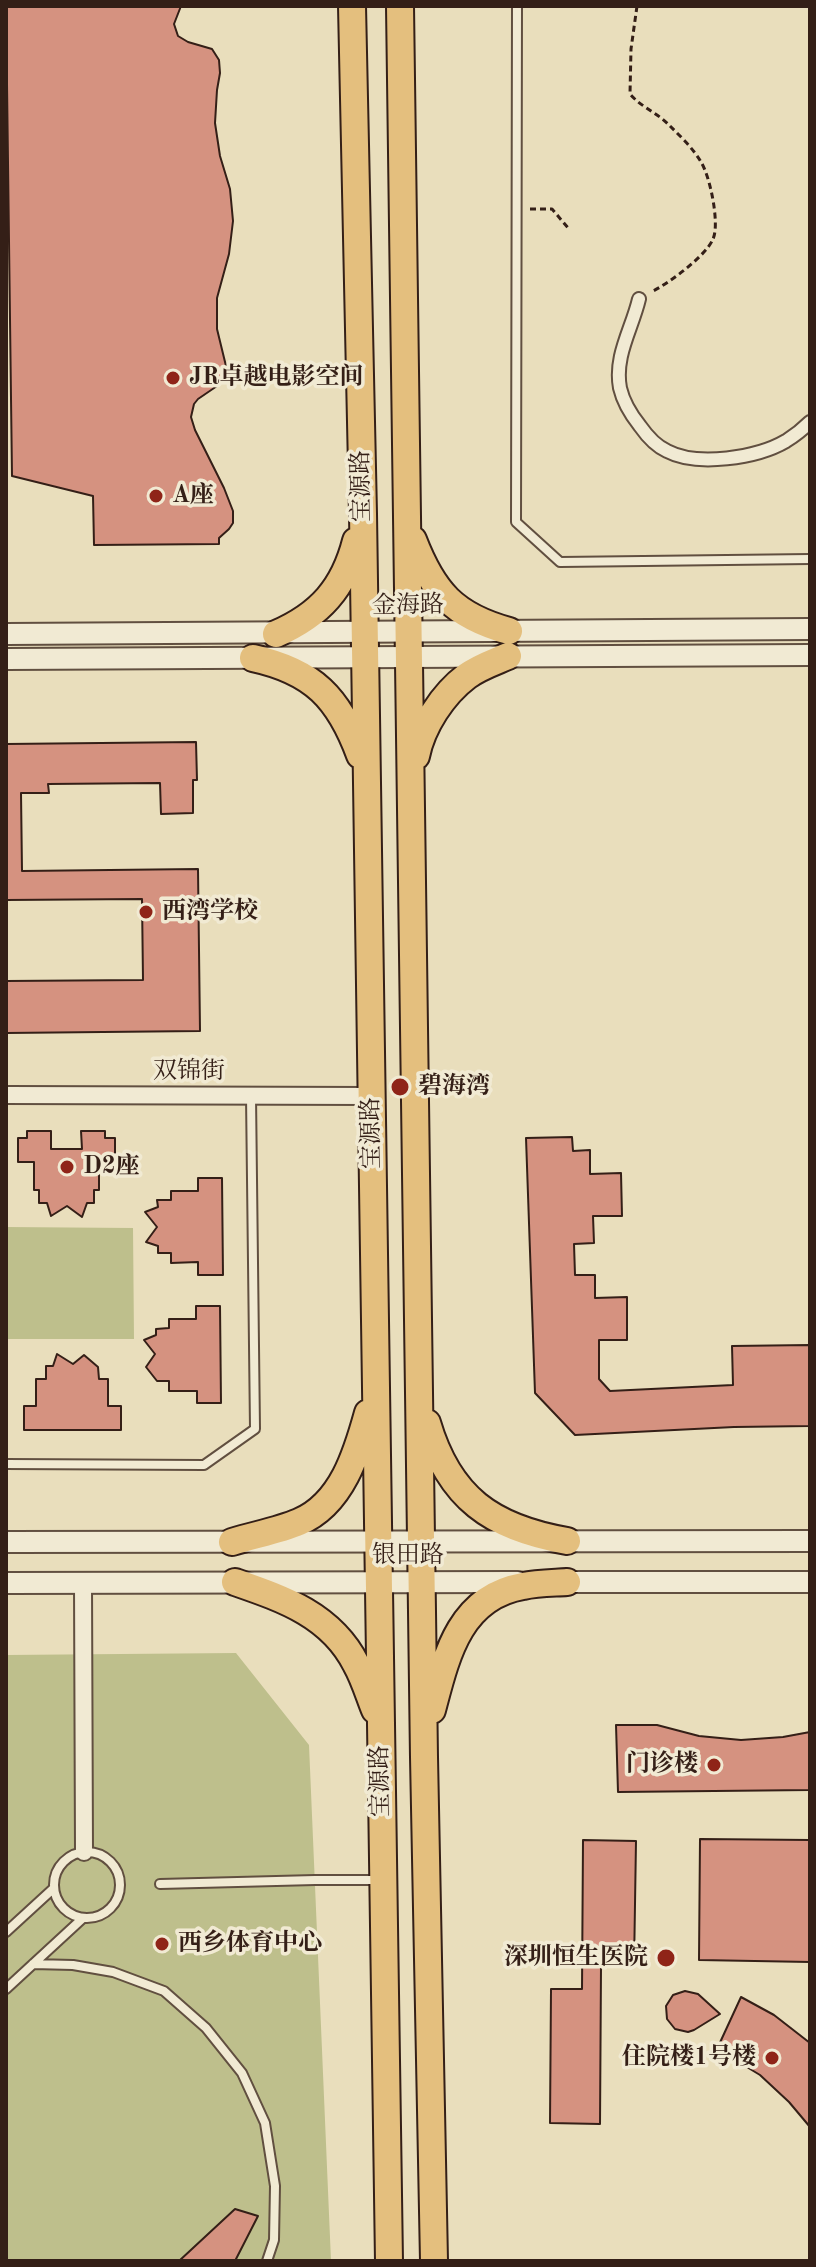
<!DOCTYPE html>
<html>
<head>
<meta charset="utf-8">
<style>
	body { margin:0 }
	#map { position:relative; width:816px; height:2267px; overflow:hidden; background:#e9debc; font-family:"Old Standard TT",serif }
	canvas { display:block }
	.frame { position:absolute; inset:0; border:8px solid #341f17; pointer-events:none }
</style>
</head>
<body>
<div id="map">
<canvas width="816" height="2267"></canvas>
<div class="frame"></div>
</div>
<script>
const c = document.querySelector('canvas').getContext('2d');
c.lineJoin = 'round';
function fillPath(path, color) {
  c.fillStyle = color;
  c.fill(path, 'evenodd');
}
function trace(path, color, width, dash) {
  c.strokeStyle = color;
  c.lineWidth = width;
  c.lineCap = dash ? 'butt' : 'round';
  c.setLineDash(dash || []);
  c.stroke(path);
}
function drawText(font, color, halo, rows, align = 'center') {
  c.font = font + ' "Old Standard TT","Noto Serif SC",serif';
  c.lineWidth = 7;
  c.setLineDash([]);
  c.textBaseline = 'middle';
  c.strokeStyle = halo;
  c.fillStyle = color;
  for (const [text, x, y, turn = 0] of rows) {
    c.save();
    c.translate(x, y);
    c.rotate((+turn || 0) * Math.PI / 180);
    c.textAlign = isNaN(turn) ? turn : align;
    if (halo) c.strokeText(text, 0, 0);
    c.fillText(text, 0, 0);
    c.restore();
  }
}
const green = new Path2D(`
	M6 1227 133 1228 134 1339H6Z
	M236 1653 309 1745 331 2261H6V1655Z`);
const building = new Path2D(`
	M6 6H181L174 24 178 36 188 42 212 49 219 60 220 73 217 90 215 123 220 156 230 189 233 221 229 254 217 298V329L226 366 220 384 198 399 194 404 191 417 195 430 224 488 233 511V523L229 529 219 538V544L94 545 93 496 12 476Z
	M196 742 197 780H193V813L161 814 160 783 48 784 49 793H21L22 871 198 869 200 1031 6 1033V981L143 980 142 899 6 900V744Z
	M27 1131H51V1149H82L81 1131H105V1138H115V1162H99V1190H94V1203H87L82 1217 67 1206 51 1216 47 1203H39V1190H34V1162H18V1138H27Z
	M572 1137 573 1151 590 1150V1174L621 1173 622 1216H593L594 1243 574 1244 575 1275H595V1298L627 1297V1340H599V1379L610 1391 733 1385 732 1346 810 1345V1426L734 1427 575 1435 535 1393 526 1138Z
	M198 1178H222L223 1275H198V1262L171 1263V1253H158V1246L146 1242 157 1227 145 1212 158 1207 157 1200H171V1191H198Z
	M196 1306H220L221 1403H197V1391H169V1381H157L146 1367 155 1354 144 1340 156 1335V1329L169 1328V1319H196Z
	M57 1354 73 1364 84 1355 98 1367 99 1379H108V1406H121V1430H24V1406H36V1379H46V1366H53Z
	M616 1725H657L699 1736 741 1740 783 1737 810 1732V1790L618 1792Z
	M700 1839 810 1840V1962L699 1960Z
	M583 1840 636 1841 634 1967 601 1966 600 2124 550 2123 551 1989H582Z
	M685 1991 698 1994 720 2014 694 2030 688 2032 675 2029 667 2019 666 2006 673 1995Z
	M741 1997 774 2015 810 2043V2127L789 2102 760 2075 717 2049Z
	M235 2209 258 2216 235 2261H179Z`);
const path = new Path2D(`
	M637 6 631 49 630 94C641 107 656 112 668 124 679 135 693 148 701 162 710 176 720 224 713 239 706 256 669 283 653 291
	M530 209H552L569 229`);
const service = new Path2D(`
	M517 6 516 522 560 562 810 559
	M6 1464 204 1465 255 1429 251 1096
	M54 1885a33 33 0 1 1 66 0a33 33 0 1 1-66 0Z
	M160 1884 315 1880H378
	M6 1932 54 1888
	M33 1964 73 1965 113 1972 164 1991 206 2028 242 2073 265 2123 275 2186 274 2240 267 2261
	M6 1989 83 1918`);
const pedestrian = new Path2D(`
	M639 299C632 329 614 356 620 388 623 401 632 416 640 426 647 436 656 446 667 451 697 467 757 458 786 441 794 436 803 429 810 422`);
const minor = new Path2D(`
	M6 1095 371 1096
	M83 1583 84 1852`);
const tertiary = new Path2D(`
	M6 634 810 629
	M6 659 810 655
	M6 1542 810 1541
	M554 1582H810
	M6 1583 518 1582`);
const primary = new Path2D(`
	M352 6 363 514 389 2261
	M400 6 424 1757 434 2261
	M413 540C433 592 454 616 509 631
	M276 634C320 615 344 588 356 541
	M253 658C313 671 339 698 360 755
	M416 756C422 726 443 694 467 676 479 667 494 662 508 656
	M427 1423C449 1498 492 1528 567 1541
	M232 1542C254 1535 278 1531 299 1522 342 1504 357 1453 368 1413
	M235 1582C284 1599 331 1615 356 1664 364 1678 369 1695 375 1710
	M432 1710C446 1657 459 1597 523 1586 537 1583 552 1583 567 1582`);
const markers = [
	[173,378,8,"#8f2418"],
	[156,496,8,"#8f2418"],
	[146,912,8,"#8f2418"],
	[400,1087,10,"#8f2418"],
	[67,1167,8,"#8f2418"],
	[714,1765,8,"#8f2418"],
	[162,1944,8,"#8f2418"],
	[666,1958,10,"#8f2418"],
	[772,2058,8,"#8f2418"]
];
const poiNames = [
	["JR卓越电影空间",189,378],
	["A座",172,496],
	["西湾学校",162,912],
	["碧海湾",418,1087],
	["D2座",83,1167],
	["门诊楼",698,1765,"right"],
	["西乡体育中心",178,1944],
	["深圳恒生医院",648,1958,"right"],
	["住院楼1号楼",756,2058,"right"]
];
const streetNames = [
	["宝源路",362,486,-91],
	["金海路",408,606,-1],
	["双锦街",189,1072],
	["宝源路",372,1133,-91],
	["银田路",408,1556],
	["宝源路",381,1781,-91]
];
fillPath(green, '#bebf8c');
fillPath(building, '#d59280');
trace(building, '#341f17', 2);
trace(service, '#614f40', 12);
trace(pedestrian, '#614f40', 16);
trace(minor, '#614f40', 20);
trace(tertiary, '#614f40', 24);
trace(primary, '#341f17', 30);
trace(path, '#341f17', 3, [6, 4]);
trace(service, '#f1ead3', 8);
trace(pedestrian, '#f1ead3', 12);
trace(minor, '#f1ead3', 16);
trace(tertiary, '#f1ead3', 20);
trace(primary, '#e4bf7e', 26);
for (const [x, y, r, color] of markers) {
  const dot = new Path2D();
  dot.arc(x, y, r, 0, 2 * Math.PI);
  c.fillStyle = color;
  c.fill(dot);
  trace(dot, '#f1ead3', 3);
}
drawText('bold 24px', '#341f17', '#f1ead3', poiNames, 'left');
drawText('24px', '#341f17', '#f1ead3', streetNames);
</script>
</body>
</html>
